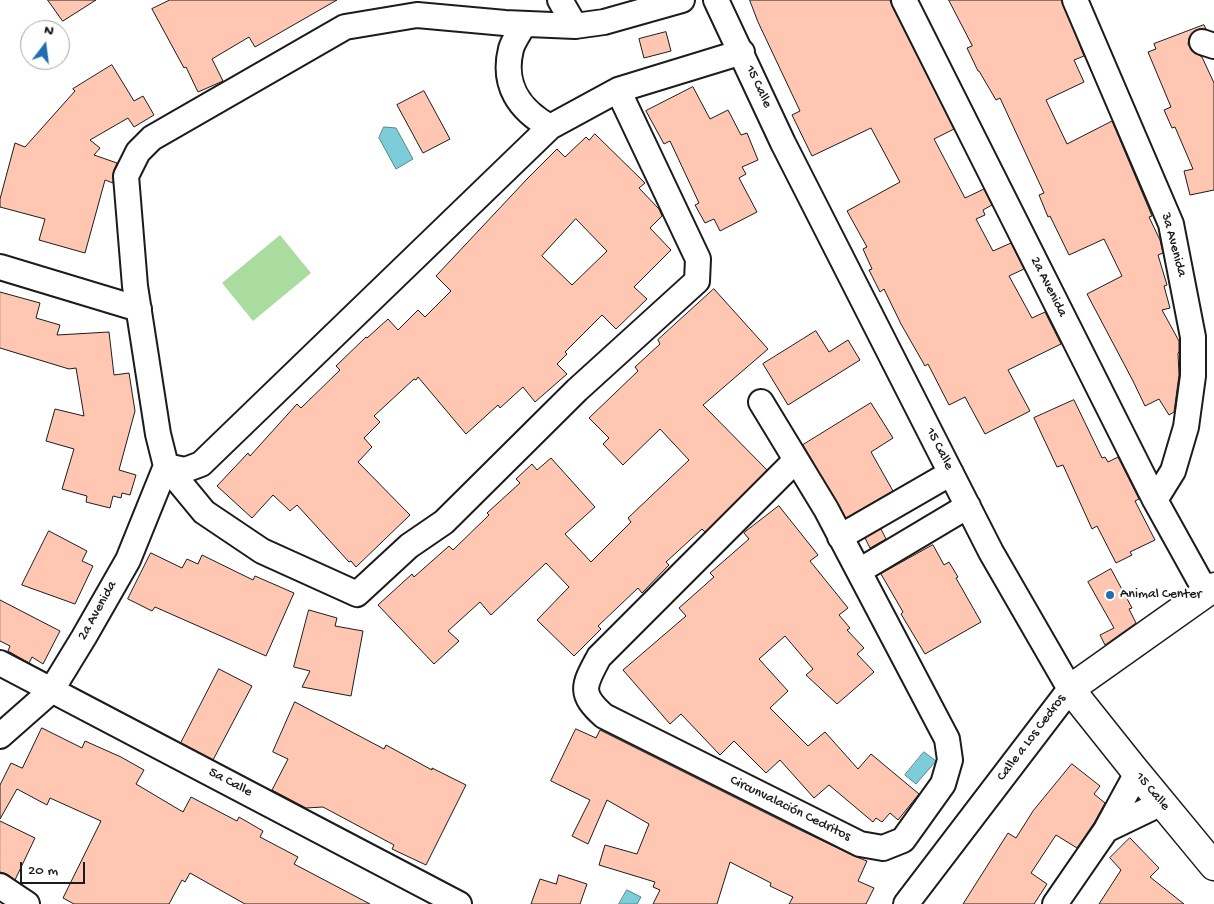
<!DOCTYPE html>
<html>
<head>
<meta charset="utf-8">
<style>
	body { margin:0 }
	#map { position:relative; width:1214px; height:904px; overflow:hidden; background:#fff; font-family:"Gochi Hand",sans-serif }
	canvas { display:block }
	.north { position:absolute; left:20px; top:20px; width:50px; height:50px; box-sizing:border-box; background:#fff; border:1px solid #a4a4a4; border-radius:50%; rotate:15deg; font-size:14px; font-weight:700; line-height:20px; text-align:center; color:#1c1c1c }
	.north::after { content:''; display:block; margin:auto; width:18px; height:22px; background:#1f6fb2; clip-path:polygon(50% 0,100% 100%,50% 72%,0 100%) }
	.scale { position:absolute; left:20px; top:862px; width:65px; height:22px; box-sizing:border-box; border:2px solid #1c1c1c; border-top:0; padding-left:6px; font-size:15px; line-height:18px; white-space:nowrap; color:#1c1c1c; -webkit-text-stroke:4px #fff; paint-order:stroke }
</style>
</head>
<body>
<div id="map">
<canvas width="1214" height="904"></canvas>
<div class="north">N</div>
<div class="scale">20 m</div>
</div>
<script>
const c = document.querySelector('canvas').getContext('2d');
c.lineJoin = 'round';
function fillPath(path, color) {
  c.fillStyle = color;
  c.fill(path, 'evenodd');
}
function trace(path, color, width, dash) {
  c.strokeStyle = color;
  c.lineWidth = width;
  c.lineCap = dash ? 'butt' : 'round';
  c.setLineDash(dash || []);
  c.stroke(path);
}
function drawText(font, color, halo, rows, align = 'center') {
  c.font = font + ' "Gochi Hand",sans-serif';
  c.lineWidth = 4.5;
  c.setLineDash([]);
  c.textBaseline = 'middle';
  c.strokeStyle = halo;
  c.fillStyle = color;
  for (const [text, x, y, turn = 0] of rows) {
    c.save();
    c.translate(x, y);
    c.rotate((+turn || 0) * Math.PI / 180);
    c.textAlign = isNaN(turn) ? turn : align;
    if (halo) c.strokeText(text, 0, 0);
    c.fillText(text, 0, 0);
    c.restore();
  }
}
const green = new Path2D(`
	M280 235 311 273 253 321 222 283Z`);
const water = new Path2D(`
	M384 127 396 128 413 159 396 169 379 138Z
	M924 752 936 761 916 784 905 775Z
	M627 890 641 897 637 904H619Z`);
const building = new Path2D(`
	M48 0H96L63 21Z
	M170 0H337L255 47 249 37 212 59 223 81 198 92 186 67 184 68 152 9Z
	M750 0H890L892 6 954 129 934 139 965 198 984 189 992 205 983 210 985 215 976 219 993 251 1011 243 1024 269 1009 276 1032 318 1045 312 1061 344 1008 370 1030 411 985 434 965 397 949 405 928 364 925 366 901 324 884 289 880 292 869 270 872 269 863 249 867 247 847 211 900 182 871 128 812 156 792 115 800 111 758 22Z
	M949 0H1062L1084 56 1074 60 1084 82 1046 100 1067 144 1112 121 1152 216 1149 217 1160 240 1163 253 1158 255 1167 285 1164 286 1170 308 1162 310 1179 341V352L1178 353 1179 375 1174 412 1169 415 1159 399 1145 406 1133 381 1087 294 1122 276 1104 239 1069 255 1050 216 1048 217 1039 195 1044 193 1000 98 996 100 979 71H978L967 48 972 46Z
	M1204 25 1206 29H1199L1193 32 1189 38 1188 44 1192 51 1202 57 1214 83V190L1190 195 1184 171 1193 169 1175 127 1172 128 1164 110 1171 107 1148 52 1156 49 1154 44Z
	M666 32 671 51 644 58 639 39Z
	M112 65 134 101 143 96 154 115 134 127 128 118 90 140 100 148 94 155 117 163 114 170 113 183 105 180 85 253 39 240 45 219 0 207V199L15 143 25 147 75 91 73 89Z
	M693 87 710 119 728 110 741 135 747 133 758 160 742 167 746 174 739 178 757 212 720 231 714 219 705 223 695 205 699 203 670 141 664 144 646 111Z
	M424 91 450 139 423 153 397 105Z
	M595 134 645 183 639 188 659 209 662 216 650 228 671 250 634 287 647 299 616 329 602 315 565 352 567 354 557 364 567 374 535 402 523 387 500 408 498 405 466 434 418 377 416 380 414 379 374 416 380 422 364 438 372 447 358 462 410 515 356 567 351 561 349 562 297 505 290 511 273 495 252 518 217 486 248 453 250 456 297 404 301 408 340 370 336 366 366 337 367 338 388 319 398 330 418 310 425 317 451 291 436 276 527 179 557 149 565 157 586 137 589 140ZM576 219 607 251 572 285 542 256Z
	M714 289 768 349 703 405 767 470 705 532 702 529 666 562 669 565 642 593 638 588 598 626 601 629 574 656 537 620 569 587 546 563 491 615 480 602 448 631 459 641 434 664 378 605 412 574 414 577 449 546 453 550 489 515 487 513 520 483 516 479 532 464 537 470 551 458 595 507 565 534 591 562 631 522 628 518 689 460 660 429 623 465 603 444 609 438 589 418 638 371 635 367 660 344 658 340Z
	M0 292 40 303 36 318 60 325 57 335 109 332 114 375 129 373 135 411 119 470 136 475 130 495 122 493 121 498 113 496 110 508 86 502 87 496 62 489 74 449 46 441 55 409 84 416 76 368 69 369 0 348Z
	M816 331 829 352 848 340 860 360 788 405 763 364Z
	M1074 400 1102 458 1105 457 1108 462 1118 457 1139 499 1135 501 1155 540 1130 552 1132 555 1116 563 1097 526 1092 529 1063 465 1057 467 1034 418Z
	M871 403 893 438 871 452 893 491 846 518 803 445Z
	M779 506 818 555 810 561 848 608 839 615 850 628 847 630 864 648 857 654 874 672 837 704 806 675 813 669 785 636 759 659 788 691 770 708 808 746 825 732 858 769 871 754 919 794 898 820 890 813 882 822 876 818 873 822 829 785 814 798 780 760 766 773 734 741 720 755 681 714 670 724 623 670 686 616 679 608 714 577 710 573 749 539 744 533Z
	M881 529 886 539 870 548 865 538Z
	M49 531 87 551 82 561 93 566 75 604 22 585Z
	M933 545 944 565 949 562 958 577 956 578 981 622 925 654 901 614 903 612 881 574Z
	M151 553 182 568 187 559 198 564 202 555 253 580 255 576 294 593 266 656 155 607 152 611 128 599Z
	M1111 569 1132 608 1129 609 1136 623 1105 645 1100 635 1114 628 1088 582Z
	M0 600 60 631 43 664 32 657 29 663 8 651 10 646 0 641Z
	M309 610 337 618 335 626 363 631 351 696 302 687 310 671 294 667Z
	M219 669 252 686 213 760 181 743Z
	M295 702 384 749 386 745 432 770V768L466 785 426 865 392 849 394 845 323 807 306 808 272 790 288 759 273 752Z
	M42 728 82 748 85 741 121 757 144 770 136 784 183 812 191 797 237 821 239 817 263 831 260 837 298 857 294 864 370 904H245L190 873 185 882 182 880 169 904H74L63 898 101 821 50 798 47 805 17 789 0 819V785L11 763 22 768Z
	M576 729 596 738 600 730 794 827 854 856 867 861 858 881 874 888 866 904H789L793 897 770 886 771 883 730 862 717 904H653L660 890 653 887 655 882 599 865 605 845 637 854 649 824 607 800 588 844 572 836 590 800 551 781Z
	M1072 764 1100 786 1094 794 1105 803 1094 823 1077 848 1056 835 1031 873 1047 884 1034 904H963L1008 833 1016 838 1033 811Z
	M0 821 35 838 15 880 7 874 0 872Z
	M1130 838 1159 868 1150 877 1184 904H1099L1121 870 1110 858Z
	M559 875 587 884 580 904H531L540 879 556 884Z`);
const minor = new Path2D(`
	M560 0 575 26
	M682 0 604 22 575 26 505 23 417 15 345 27 152 138 138 152 126 176 135 286 158 434 166 466 185 470 201 464 550 127 618 90 742 52
	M716 0 783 143 991 552 1070 689 906 904
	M904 0 1155 500 1206 592
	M1075 0 1171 224 1193 337V376L1186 427 1173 471 1155 500
	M524 24C520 32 513 41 511 49 502 85 519 110 550 127
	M1202 42 1214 46
	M0 267 139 309
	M761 402 826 509 947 739 950 760 943 784 903 840 883 848 860 844 604 716C578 693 584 685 599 657L796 460
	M840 537 951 473
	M859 571 968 506
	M0 663 459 904
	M0 736 51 691 84 637 128 560 166 466 204 512 262 551 357 594 409 546 444 522 577 390 697 281 698 259 618 90
	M1106 830 1162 803
	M0 886 27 904
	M1055 904 1106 830 1137 773`);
const tertiary = new Path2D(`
	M1214 587 1070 689 1133 768 1214 866`);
const markers = [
	[1110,595,5,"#1f6fb2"]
];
const streetNames = [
	["15 Calle",758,87,65],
	["3a Avenida",1173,245,75],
	["2a Avenida",1048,287,63],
	["15 Calle",939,449,63],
	["2a Avenida",98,611,-61],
	["Calle a Los Cedros",1032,738,-53],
	["5a Calle",230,783,28],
	["15 Calle",1152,792,50],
	["Circunvalación Cedritos",790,809,26]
];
const poiNames = [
	["Animal Center",1120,595]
];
fillPath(green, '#a9dc9e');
fillPath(water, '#7dcdd9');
trace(water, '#56868d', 1);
fillPath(building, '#ffc7b2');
trace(building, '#1c1c1c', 1);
trace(minor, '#1c1c1c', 28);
trace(tertiary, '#1c1c1c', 31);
trace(minor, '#fff', 24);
trace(tertiary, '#fff', 28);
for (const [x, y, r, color] of markers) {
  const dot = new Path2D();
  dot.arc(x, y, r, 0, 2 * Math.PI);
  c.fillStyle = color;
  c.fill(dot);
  trace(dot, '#fff', 2);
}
drawText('14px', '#1c1c1c', '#fff', streetNames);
drawText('14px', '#1c1c1c', '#fff', poiNames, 'left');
</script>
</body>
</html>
